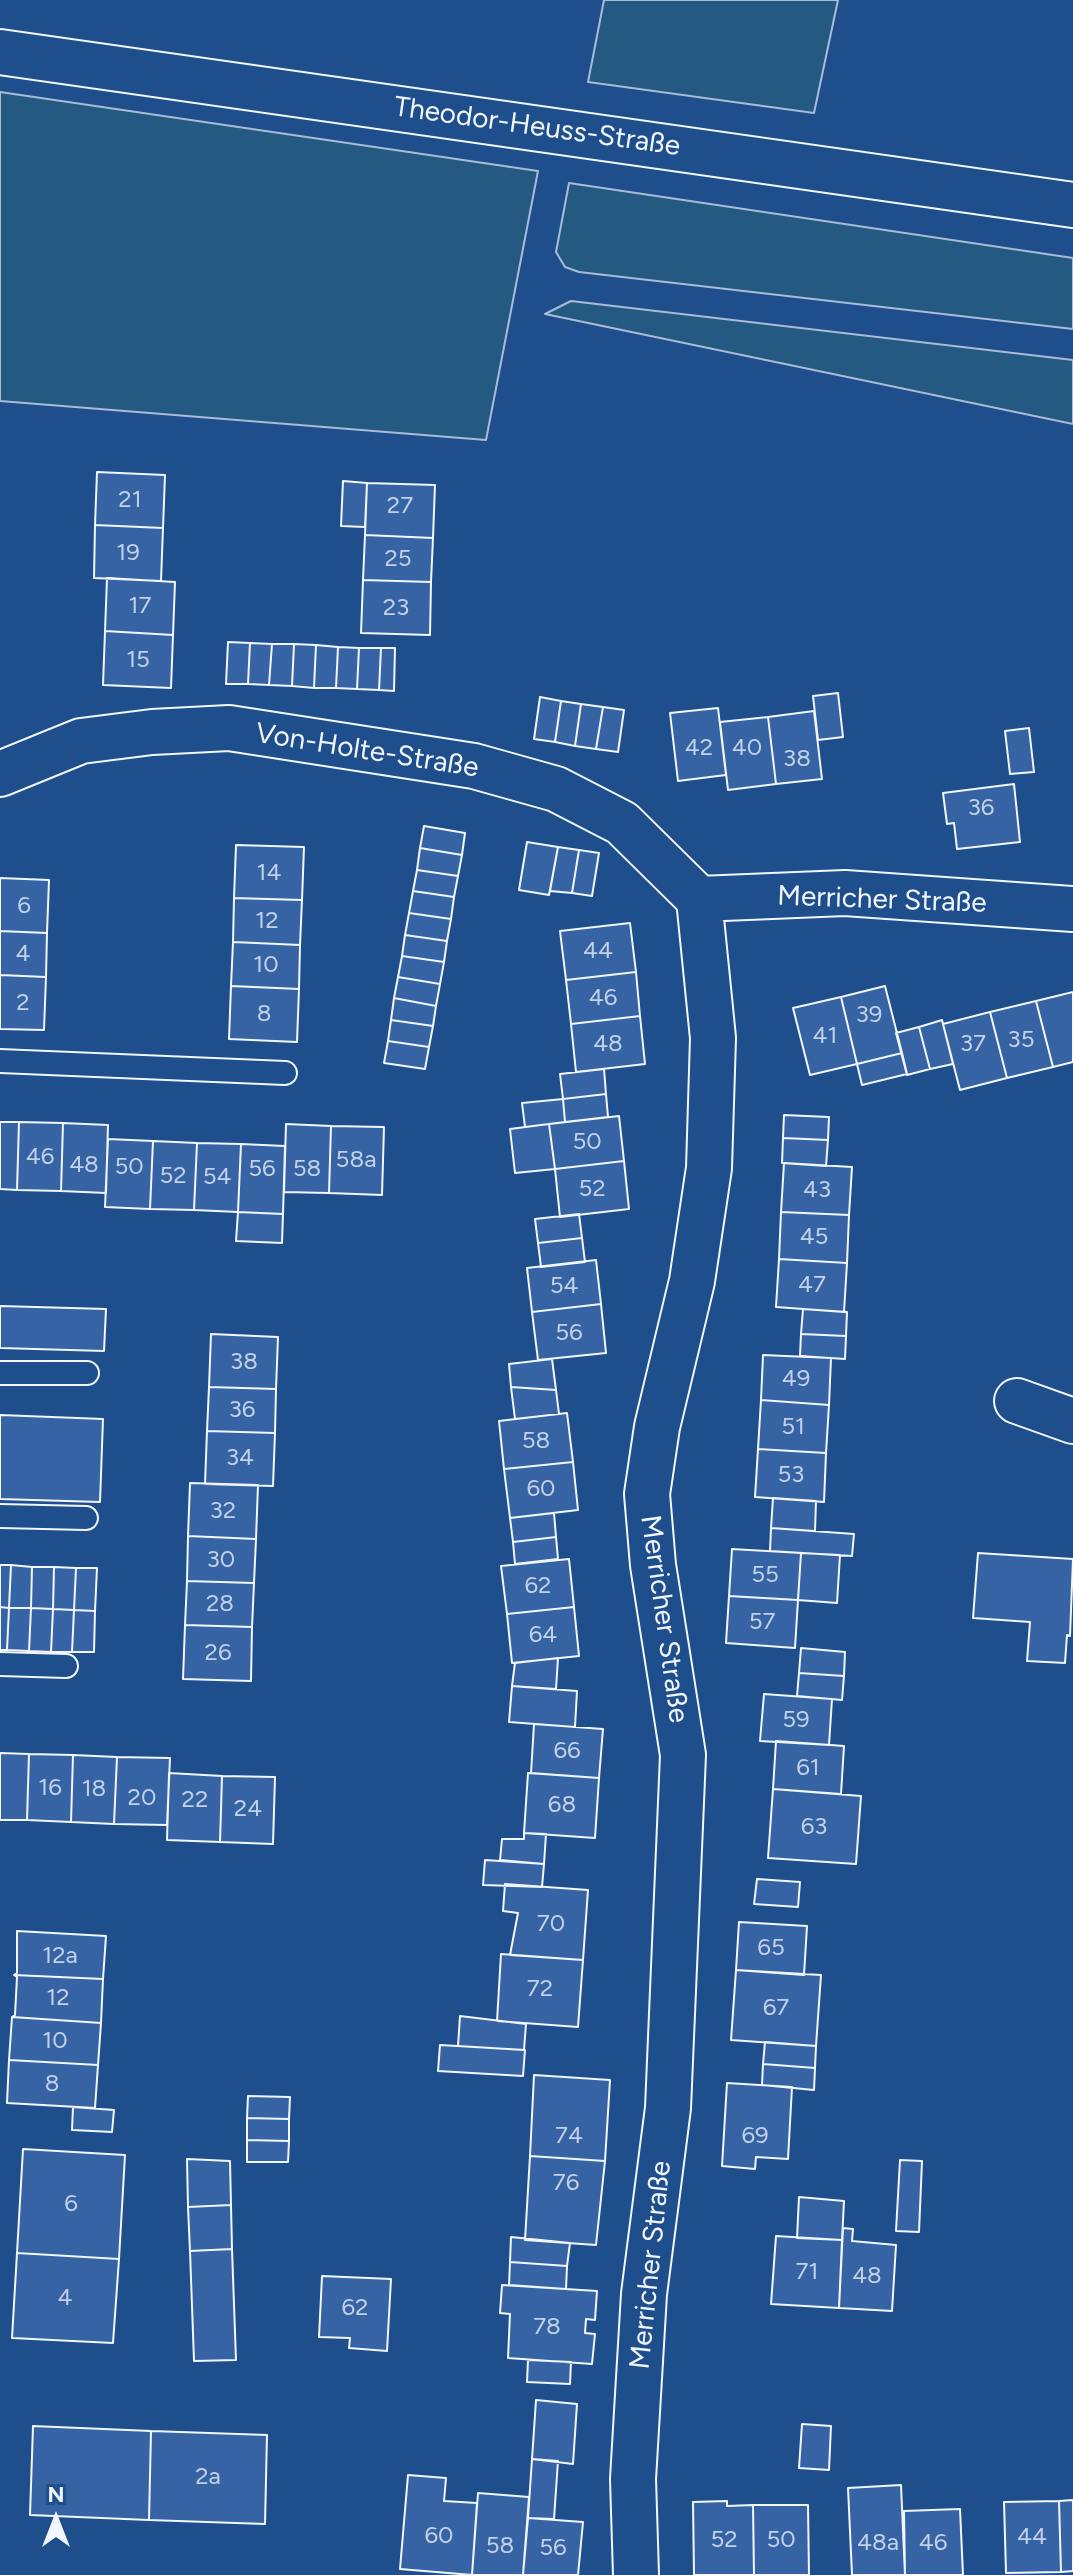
<!DOCTYPE html>
<html>
<head>
<meta charset="utf-8">
<style>
	body { margin:0 }
	#map { position:relative; width:1073px; height:2575px; overflow:hidden; background:#1f4e8c; font-family:Figtree,sans-serif }
	canvas { display:block }
	.north { position:absolute; left:16px; top:2479px; width:80px; height:80px; -webkit-text-stroke:6px #1f4e8c; paint-order:stroke; rotate:0deg; font-size:22px; font-weight:700; line-height:32px; text-align:center; color:#f2f6ff }
	.north::after { content:''; display:block; margin:auto; width:28px; height:36px; background:#f2f6ff; clip-path:polygon(50% 0,100% 100%,50% 72%,0 100%) }
</style>
</head>
<body>
<div id="map">
<canvas width="1073" height="2575"></canvas>
<div class="north">N</div>
</div>
<script>
const c = document.querySelector('canvas').getContext('2d');
c.lineJoin = 'round';
function fillPath(path, color) {
  c.fillStyle = color;
  c.fill(path, 'evenodd');
}
function trace(path, color, width, dash) {
  c.strokeStyle = color;
  c.lineWidth = width;
  c.lineCap = dash ? 'butt' : 'round';
  c.setLineDash(dash || []);
  c.stroke(path);
}
function drawText(font, color, halo, rows, align = 'center') {
  c.font = font + ' Figtree,sans-serif';
  c.lineWidth = 6;
  c.setLineDash([]);
  c.textBaseline = 'middle';
  c.strokeStyle = halo;
  c.fillStyle = color;
  for (const [text, x, y, turn = 0] of rows) {
    c.save();
    c.translate(x, y);
    c.rotate((+turn || 0) * Math.PI / 180);
    c.textAlign = isNaN(turn) ? turn : align;
    if (halo) c.strokeText(text, 0, 0);
    c.fillText(text, 0, 0);
    c.restore();
  }
}
const green = new Path2D(`
	M604 0H838L814 113 588 82Z
	M0 92 538 171 486 440 0 401Z
	M569 183 1073 258V329L579 272 565 267 556 252Z
	M571 301 1073 360V424L545 314Z`);
const building = new Path2D(`
	M97 472 165 475 163 528 95 525Z
	M343 481 367 483 365 527 341 526Z
	M367 483 435 485 433 538 365 535Z
	M95 525 163 528 161 581 94 578Z
	M365 535 433 538 431 582 363 580Z
	M107 578 175 582 173 635 105 631Z
	M363 580 431 582 430 635 361 633Z
	M105 631 173 635 171 688 103 685Z
	M228 642 250 643 248 684H226Z
	M250 643 272 644 269 685 248 684Z
	M272 644H294L292 686 269 685Z
	M294 644 316 645 314 688 292 686Z
	M316 645 338 647 336 688H314Z
	M338 647 359 648 357 689 336 688Z
	M359 648H381L379 690 357 689Z
	M381 648H395L394 691 379 690Z
	M838 693 843 737 818 740 813 696Z
	M540 697 561 701 555 742 534 739Z
	M561 701 581 704 575 746 555 742Z
	M581 704 603 707 596 749 575 746Z
	M603 707 624 710 618 752 596 749Z
	M718 708 726 775 678 781 670 713Z
	M814 711 822 779 776 784 768 717Z
	M768 717 776 784 728 790 720 722Z
	M1029 728 1034 772 1010 774 1005 731Z
	M1014 784 1020 842 957 849 954 823 947 824 943 793Z
	M424 826 465 833 462 855 420 848Z
	M527 842 558 847 549 895 519 890Z
	M236 845 304 847 302 900 234 898Z
	M558 847 579 850 572 893 550 891Z
	M420 848 462 855 458 876 417 870Z
	M579 850 599 853 592 896 572 893Z
	M417 870 458 876 454 897 413 891Z
	M0 878 49 880 47 933 0 931Z
	M413 891 454 897 451 919 409 913Z
	M234 898 302 900 300 945 233 942Z
	M409 913 451 919 447 941 405 935Z
	M630 923 636 972 566 980 560 931Z
	M0 931 47 933 46 977 0 975Z
	M405 935 447 941 444 962 402 956Z
	M233 942 300 945 299 989 231 986Z
	M402 956 444 962 440 984 398 977Z
	M636 972 640 1016 571 1024 566 980Z
	M0 975 46 977 44 1030 0 1029Z
	M398 977 440 984 436 1006 394 998Z
	M231 986 299 989 297 1042 229 1039Z
	M885 986 902 1053 857 1064 841 997Z
	M1073 992V1062L1053 1067 1036 1001Z
	M841 997 857 1064 810 1075 793 1008Z
	M394 998 436 1006 433 1026 391 1020Z
	M1036 1001 1053 1067 1007 1078 990 1012Z
	M990 1012 1007 1078 960 1090 943 1024Z
	M640 1016 645 1064 576 1072 571 1024Z
	M391 1020 433 1026 429 1047 388 1041Z
	M942 1020 953 1064 930 1069 919 1027Z
	M919 1027 930 1069 907 1075 896 1033Z
	M388 1041 429 1047 425 1069 384 1063Z
	M902 1053 907 1074 862 1085 857 1064Z
	M604 1069 606 1094 563 1099 560 1074Z
	M606 1094 608 1117 565 1122 563 1099Z
	M563 1099 565 1122 525 1127 522 1103Z
	M784 1115 829 1117 828 1140 783 1138Z
	M619 1116 624 1161 555 1169 549 1124Z
	M0 1122H19L17 1190 0 1189Z
	M19 1122 63 1123 61 1191 17 1190Z
	M63 1123 108 1125 106 1193 61 1191Z
	M286 1124 331 1126 329 1193 284 1192Z
	M549 1124 555 1169 515 1173 510 1129Z
	M331 1126 384 1127 382 1195 329 1193Z
	M783 1138 828 1140 826 1166 782 1163Z
	M108 1139 153 1141 150 1209 105 1207Z
	M153 1141 197 1143 194 1210 150 1209Z
	M197 1143 241 1144 238 1212 194 1210Z
	M241 1144 285 1146 283 1214 238 1212Z
	M624 1161 629 1209 560 1217 555 1169Z
	M784 1163 852 1167 849 1215 781 1212Z
	M238 1212 283 1214 282 1243 236 1241Z
	M781 1212 849 1215 847 1263 779 1259Z
	M579 1214 582 1238 538 1243 535 1219Z
	M582 1238 585 1262 541 1267 538 1243Z
	M779 1259 847 1263 844 1312 776 1307Z
	M596 1260 601 1304 532 1312 527 1268Z
	M601 1304 606 1353 538 1360 532 1312Z
	M0 1306 106 1309 104 1351 0 1348Z
	M803 1309 847 1312 846 1336 801 1334Z
	M211 1334 278 1337 276 1389 209 1387Z
	M801 1334 846 1336 845 1359 800 1356Z
	M763 1355 831 1358 829 1405 761 1400Z
	M552 1359 556 1390 511 1387 509 1364Z
	M209 1387 276 1389 275 1433 207 1431Z
	M511 1387 556 1390 559 1414 515 1419Z
	M761 1400 829 1405 826 1453 758 1449Z
	M567 1413 573 1462 504 1469 499 1421Z
	M0 1415 103 1419 100 1502 0 1499Z
	M207 1431 275 1433 273 1486 205 1484Z
	M758 1449 826 1453 824 1502 755 1497Z
	M573 1462 578 1510 510 1518 504 1469Z
	M190 1483 258 1485 256 1539 188 1536Z
	M773 1498 816 1501 815 1531 771 1528Z
	M554 1513 556 1537 513 1542 510 1518Z
	M771 1528 854 1534 852 1556 770 1551Z
	M188 1536 256 1539 254 1583 187 1581Z
	M556 1537 558 1559 515 1564 513 1542Z
	M732 1549 801 1553 798 1600 729 1596Z
	M801 1553 840 1555 837 1603 798 1600Z
	M978 1553 1073 1559 1070 1636 1067 1635 1065 1663 1027 1661 1030 1622 973 1618Z
	M569 1559 574 1607 507 1614 501 1566Z
	M0 1565H11L9 1608 0 1607Z
	M11 1565 32 1567 31 1608H9Z
	M32 1567H54L53 1609 31 1608Z
	M54 1567 76 1568 74 1610 53 1609Z
	M76 1568H97L95 1611 74 1610Z
	M187 1581 254 1583 252 1627 185 1625Z
	M729 1596 798 1600 795 1648 726 1643Z
	M0 1607 9 1608 7 1650H0Z
	M574 1607 579 1656 512 1663 507 1614Z
	M9 1608H31L29 1651 7 1650Z
	M31 1608 53 1609 51 1652 29 1651Z
	M53 1609 74 1610 72 1652H51Z
	M74 1610 95 1611 94 1652H72Z
	M185 1625 252 1627 251 1681 183 1679Z
	M801 1648 845 1652 844 1676 799 1673Z
	M558 1658 556 1689 512 1686 515 1663Z
	M799 1673 844 1676 842 1700 797 1696Z
	M512 1686 577 1691 575 1727 509 1722Z
	M764 1694 832 1699 829 1745 760 1741Z
	M534 1724 603 1729 599 1778 531 1773Z
	M776 1741 844 1746 841 1794 773 1789Z
	M0 1753 29 1754 27 1820H0Z
	M29 1754 73 1755 71 1822 27 1820Z
	M73 1755 117 1757 114 1824 71 1822Z
	M117 1757 170 1758 167 1825 114 1824Z
	M169 1773 222 1776 220 1842 167 1840Z
	M528 1773 599 1778 595 1838 524 1833Z
	M222 1776 275 1777 273 1844 220 1842Z
	M773 1789 861 1796 856 1864 768 1858Z
	M524 1833 546 1834 544 1864 500 1860 502 1839H524Z
	M485 1860 544 1864 542 1887 483 1885Z
	M757 1879 800 1882 798 1907 754 1904Z
	M505 1884 588 1890 583 1960 510 1955 518 1913 503 1911Z
	M739 1922 807 1926 804 1975 736 1970Z
	M17 1931 106 1936 103 1979 14 1975 17 1973Z
	M501 1954 583 1960 578 2027 497 2021Z
	M736 1970 821 1975 816 2046 731 2040Z
	M14 1975 103 1979 101 2023 12 2017 15 2015 17 1977Z
	M460 2016 526 2024 524 2050 458 2046Z
	M12 2017 101 2023 98 2065 9 2060Z
	M765 2042 816 2046 815 2068 763 2064Z
	M440 2045 525 2050 523 2076 438 2071Z
	M9 2060 98 2065 95 2108 7 2103Z
	M763 2064 815 2068 814 2090 762 2085Z
	M534 2075 610 2080 605 2161 530 2156Z
	M727 2083 792 2087 788 2159 756 2157 755 2169 722 2166Z
	M248 2096 290 2097 289 2119 247 2118Z
	M73 2107 114 2110 112 2132 72 2130Z
	M247 2118 289 2119V2141L247 2140Z
	M247 2140 289 2141 288 2162H247Z
	M23 2149 125 2155 119 2259 17 2253Z
	M530 2156 605 2161 596 2245 525 2240Z
	M187 2159 230 2161 231 2205 188 2207Z
	M900 2160 922 2161 919 2232 896 2231Z
	M799 2197 844 2201 842 2240 797 2238Z
	M231 2205 232 2249 190 2251 188 2207Z
	M843 2228 853 2229 852 2241 896 2245 892 2311 839 2308Z
	M776 2236 842 2240 839 2308 771 2304Z
	M511 2237 570 2243 567 2266 510 2262Z
	M232 2249 236 2360 194 2361 190 2251Z
	M17 2253 119 2259 113 2343 12 2338Z
	M510 2262 567 2266 566 2289 509 2285Z
	M322 2276 391 2279 387 2351 349 2348 350 2338 319 2337Z
	M502 2285 597 2291 595 2320 586 2319 585 2333 595 2334 592 2364 508 2358 510 2314 500 2313Z
	M528 2360 571 2362 570 2384 527 2382Z
	M536 2400 577 2404 573 2464 532 2459Z
	M802 2424 831 2426 829 2470 799 2468Z
	M33 2426 151 2431 149 2520 30 2515Z
	M151 2431 267 2435 265 2524 149 2520Z
	M532 2459 558 2461 554 2519 528 2518Z
	M408 2475 446 2478 444 2501 477 2503 472 2575 400 2569Z
	M901 2485 905 2575H852L848 2488Z
	M478 2493 529 2497 523 2575H472Z
	M1073 2500V2571L1061 2572 1059 2501Z
	M727 2501V2506L753 2505 754 2575H694L693 2502Z
	M1059 2501 1061 2572 1006 2573 1004 2502Z
	M753 2505H808L809 2575H754Z
	M960 2509 963 2575H905L904 2511Z
	M528 2518 583 2522 578 2575H523Z`);
const lane = new Path2D(`
	M0 1061 285 1073
	M0 1373H87
	M0 1516 86 1518
	M0 1664 66 1666`);
const street = new Path2D(`
	M0 774 81 741 152 732 229 728 474 766 556 789 622 823 699 899
	M699 899 845 893 1073 909
	M1017 1401 1073 1421
	M636 2575 633 2479 644 2294 668 2108 683 1755 653 1565 647 1494 657 1427 692 1281 709 1168 713 1038 699 899`);
const secondary = new Path2D(`
	M0 52 1073 205`);
const numberNames = [
	["21",130,500],
	["27",400,506],
	["19",128,553],
	["25",398,559],
	["17",140,606],
	["23",396,608],
	["15",138,660],
	["42",699,748],
	["40",747,748],
	["38",797,759],
	["36",981,808],
	["14",269,873],
	["6",24,906],
	["12",267,921],
	["44",598,951],
	["4",23,954],
	["10",266,965],
	["46",603,998],
	["2",23,1003],
	["8",264,1014],
	["39",869,1015],
	["41",825,1036],
	["35",1021,1040],
	["48",608,1044],
	["37",973,1044],
	["50",587,1142],
	["46",40,1157],
	["58a",356,1160],
	["48",84,1165],
	["50",129,1167],
	["56",262,1169],
	["58",307,1169],
	["52",173,1176],
	["54",217,1177],
	["52",592,1189],
	["43",817,1190],
	["45",814,1237],
	["47",812,1285],
	["54",564,1286],
	["56",569,1333],
	["38",244,1362],
	["49",796,1379],
	["36",242,1410],
	["51",793,1427],
	["58",536,1441],
	["34",240,1458],
	["53",791,1475],
	["60",541,1489],
	["32",223,1511],
	["30",221,1560],
	["55",765,1575],
	["62",538,1586],
	["28",220,1604],
	["57",762,1622],
	["64",543,1635],
	["26",218,1653],
	["59",796,1720],
	["66",567,1751],
	["61",808,1768],
	["16",50,1788],
	["18",94,1789],
	["20",142,1798],
	["22",195,1800],
	["68",562,1805],
	["24",248,1809],
	["63",814,1827],
	["70",551,1924],
	["65",771,1948],
	["12a",60,1956],
	["72",540,1989],
	["12",58,1998],
	["67",776,2008],
	["10",55,2041],
	["8",52,2084],
	["74",569,2136],
	["69",755,2136],
	["76",566,2183],
	["6",71,2204],
	["71",807,2272],
	["48",867,2276],
	["4",65,2298],
	["62",355,2308],
	["78",547,2327],
	["2a",208,2477],
	["60",439,2536],
	["44",1032,2537],
	["52",724,2540],
	["50",781,2540],
	["48a",878,2543],
	["46",933,2543],
	["58",500,2546],
	["56",553,2548]
];
const streetNames = [
	["Theodor-Heuss-Straße",537,127,8],
	["Von-Holte-Straße",367,751,9],
	["Merricher Straße",882,900,2],
	["Merricher Straße",664,1619,82],
	["Merricher Straße",651,2265,-84]
];
fillPath(green, '#245a82');
trace(green, '#a8bbd7', 2);
fillPath(building, '#3563a3');
trace(building, '#f2f6ff', 2);
trace(lane, '#f2f6ff', 26);
trace(street, '#f2f6ff', 48);
trace(secondary, '#f2f6ff', 48);
trace(lane, '#1f4e8c', 22);
trace(street, '#1f4e8c', 44);
trace(secondary, '#1f4e8c', 44);
drawText('24px', '#c3d1e8', null, numberNames);
drawText('28px', '#f2f6ff', '#1f4e8c', streetNames);
</script>
</body>
</html>
